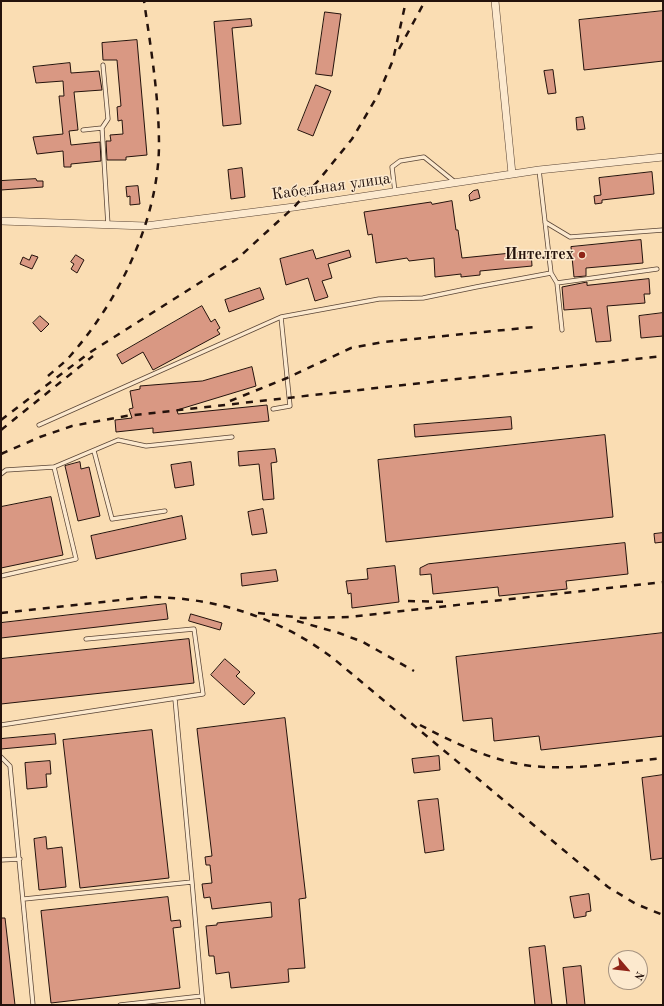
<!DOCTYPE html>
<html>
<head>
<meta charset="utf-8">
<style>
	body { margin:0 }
	#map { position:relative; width:664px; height:1006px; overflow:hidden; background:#faddb3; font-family:"Old Standard TT",serif }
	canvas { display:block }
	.frame { position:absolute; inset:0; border:2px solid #24120c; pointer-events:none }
	.north { position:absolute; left:608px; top:950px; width:40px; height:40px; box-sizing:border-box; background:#fce9ce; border:1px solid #a69380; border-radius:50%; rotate:118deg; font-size:11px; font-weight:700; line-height:16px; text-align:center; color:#24120c }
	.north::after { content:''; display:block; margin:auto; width:14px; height:18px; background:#8f2418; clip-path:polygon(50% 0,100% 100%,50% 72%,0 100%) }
</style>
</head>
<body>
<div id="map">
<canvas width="664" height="1006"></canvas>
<div class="frame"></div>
<div class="north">N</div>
</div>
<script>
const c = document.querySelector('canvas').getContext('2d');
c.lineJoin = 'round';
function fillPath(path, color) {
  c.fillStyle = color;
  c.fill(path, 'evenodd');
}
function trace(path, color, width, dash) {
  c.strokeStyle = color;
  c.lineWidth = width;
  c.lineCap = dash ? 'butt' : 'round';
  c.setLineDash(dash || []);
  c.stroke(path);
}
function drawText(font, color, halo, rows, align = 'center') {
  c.font = font + ' "Old Standard TT",serif';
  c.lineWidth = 3;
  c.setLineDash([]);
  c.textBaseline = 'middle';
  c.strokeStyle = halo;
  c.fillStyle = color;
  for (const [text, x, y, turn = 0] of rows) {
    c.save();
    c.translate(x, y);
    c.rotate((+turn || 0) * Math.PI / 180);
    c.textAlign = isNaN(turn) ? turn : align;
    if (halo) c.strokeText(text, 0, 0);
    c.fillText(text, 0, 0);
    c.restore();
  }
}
const building = new Path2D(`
	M663 11V61L584 70 579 20Z
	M325 12 341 14 332 76 316 74Z
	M251 19 252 26 232 28 241 124 223 126 214 22Z
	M137 40 147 155 126 157V160H107L106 141H111L110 135 123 134 122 120 118 121 117 107 121 106 117 60H103L102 43Z
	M70 63 71 73 99 71 102 90 74 92 78 130 69 131 71 145 100 142 101 161 71 164V167H64L63 151 37 154 33 137 63 134 59 96H64L63 81 36 83 33 67Z
	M553 70 556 93 548 94 544 71Z
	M316 85 331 91 313 136 298 130Z
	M583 117 585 129 577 130 576 118Z
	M242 168 245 197 231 199 228 170Z
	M652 172 654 194 602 200V203L595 204 594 196 601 195 599 178Z
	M36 179 37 181H43V187L1 190V181Z
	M138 186 140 204 130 205V196L127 197 126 187Z
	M478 190 480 198 470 201 469 195 473 191Z
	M452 201 456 230H458L462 258 531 251 532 266 480 271V275L461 277V274L435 277 434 258 409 261 407 258 376 263 372 234 368 235 364 212 431 202 432 204Z
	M641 240 643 263 586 268V276L574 277 571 247Z
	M313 250 316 259 349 250 351 257 328 264 332 278 322 281 328 297 315 301 308 278 286 285 280 259Z
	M32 255 38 257 32 269 20 264 23 257 29 260Z
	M76 255 84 260 77 273 71 269 74 264 71 262Z
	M649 279 650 294H644L645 303 607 306 611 341 596 342 591 308 564 310 562 287 587 282V285Z
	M260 288 264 299 229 312 225 300Z
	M202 306 211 322 215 319 220 328 217 330 220 334 153 370 143 352 122 364 117 355Z
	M663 313V336L641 338 639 316Z
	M40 316 49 324 41 332 33 323Z
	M252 367 256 386 177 410 178 414 267 405 269 421 153 433V428L116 432 115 420 132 418 129 409 133 408 130 391 140 389V386L202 381Z
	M511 417 512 429 415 437 414 425Z
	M605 435 613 517 386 542 378 460Z
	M275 449 277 462 271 463 274 499 263 500 259 464 239 466 238 452Z
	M80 462 81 469 89 467 100 516 78 521 65 466Z
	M191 462 194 485 175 488 171 465Z
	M51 497 63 555 1 568V507Z
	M263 509 267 533 252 535 248 512Z
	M182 516 186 539 96 559 91 536Z
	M663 533V542L655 543 654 534Z
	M625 543 628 574 566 581 567 589 499 596 498 587 433 594 431 574 420 575V568L428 564Z
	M395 566 399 602 352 608 351 593 348 594 346 581 368 579 367 569Z
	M276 570 278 581 242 586 241 574Z
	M166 604 168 619 1 638V623Z
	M191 614 222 623 220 630 189 621Z
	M663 633V736L541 750 539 736 494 741 492 718 463 721 456 657Z
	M189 639 194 683 1 704V659Z
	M225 659 240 672 236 676 255 693 244 705 211 675Z
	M285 718 306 898 299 899 305 968 288 969 289 982 231 988 229 972 216 974 214 956H209L206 926 217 925V923L272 917 271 902 212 909 210 897 204 898 202 884 212 883 210 865H206L205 857 212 856 197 729Z
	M152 730 169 878 80 888 63 740Z
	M55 734 56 744 1 749V739Z
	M439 756 440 770 414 773 412 759Z
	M50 761 51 774H46L47 787 27 789 25 763Z
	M663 775V858L651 860 642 778Z
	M438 799 444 850 425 853 418 801Z
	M46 837 47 849 62 847 66 887 39 890 34 839Z
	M589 894 591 911 586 912V916L574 918 570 897Z
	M168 897 171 921 180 920 181 927 173 928 180 988 51 1003 41 911Z
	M1 918H5L15 1005H1Z
	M545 946 552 1005H535L529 948Z
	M581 966 585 1005H567L563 968Z`);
const service = new Path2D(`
	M103 65 108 119 102 128 108 225
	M83 130 102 128
	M539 170 551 273 557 283 562 330
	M395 192 392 167 400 161 424 157 455 182
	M545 222 570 237 663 230
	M557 283 657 269
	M273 409 290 406 281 317
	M39 425 281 317 379 299 423 298 476 287 551 273
	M94 451 112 519 165 511
	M54 467 118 440 146 446 232 437
	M1 474 6 470 54 467 76 559 1 576
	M1 725 203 694 194 629 86 639
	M1 757 10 766 33 1005
	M1 860 20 859
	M192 882 202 996
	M24 899 192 882 175 699
	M120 1005 202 996 203 1005`);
const minor = new Path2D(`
	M495 1 512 174
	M1 221 146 226 294 207 539 170 663 157`);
const rail = new Path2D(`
	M399 49 425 1
	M48 376C56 369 64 363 71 355 119 300 158 221 159 146 159 97 151 49 144 1
	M230 401 287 378 351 348 383 342 534 327
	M1 420 89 353 237 259 294 207 318 181 352 139 378 95 393 60 406 1
	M1 430 93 356
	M1 454 40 437 72 426 126 416 663 356
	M408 601 450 602
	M1 613 148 597C215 597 281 618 334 659L608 887 636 904 663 915
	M258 613 303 618 349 617 663 582
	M297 621 339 633 363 642 414 671
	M420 725C458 745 500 765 544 767 584 769 624 762 663 758`);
const markers = [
	[582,255,4,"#8f2418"]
];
const streetNames = [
	["Кабельная улица",331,187,-8]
];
const poiNames = [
	["Интелтех",574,255]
];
fillPath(building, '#d99883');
trace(building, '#24120c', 1);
trace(service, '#5a4536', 5);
trace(minor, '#5a4536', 8);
trace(service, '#fce9ce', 3.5);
trace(minor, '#fce9ce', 7);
trace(rail, '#24120c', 2.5, [7, 7]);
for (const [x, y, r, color] of markers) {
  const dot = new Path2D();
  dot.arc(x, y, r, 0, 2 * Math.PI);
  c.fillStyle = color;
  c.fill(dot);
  trace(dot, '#fce9ce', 1.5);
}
drawText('16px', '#24120c', '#fce9ce', streetNames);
drawText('bold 16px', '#24120c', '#fce9ce', poiNames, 'right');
</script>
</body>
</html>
